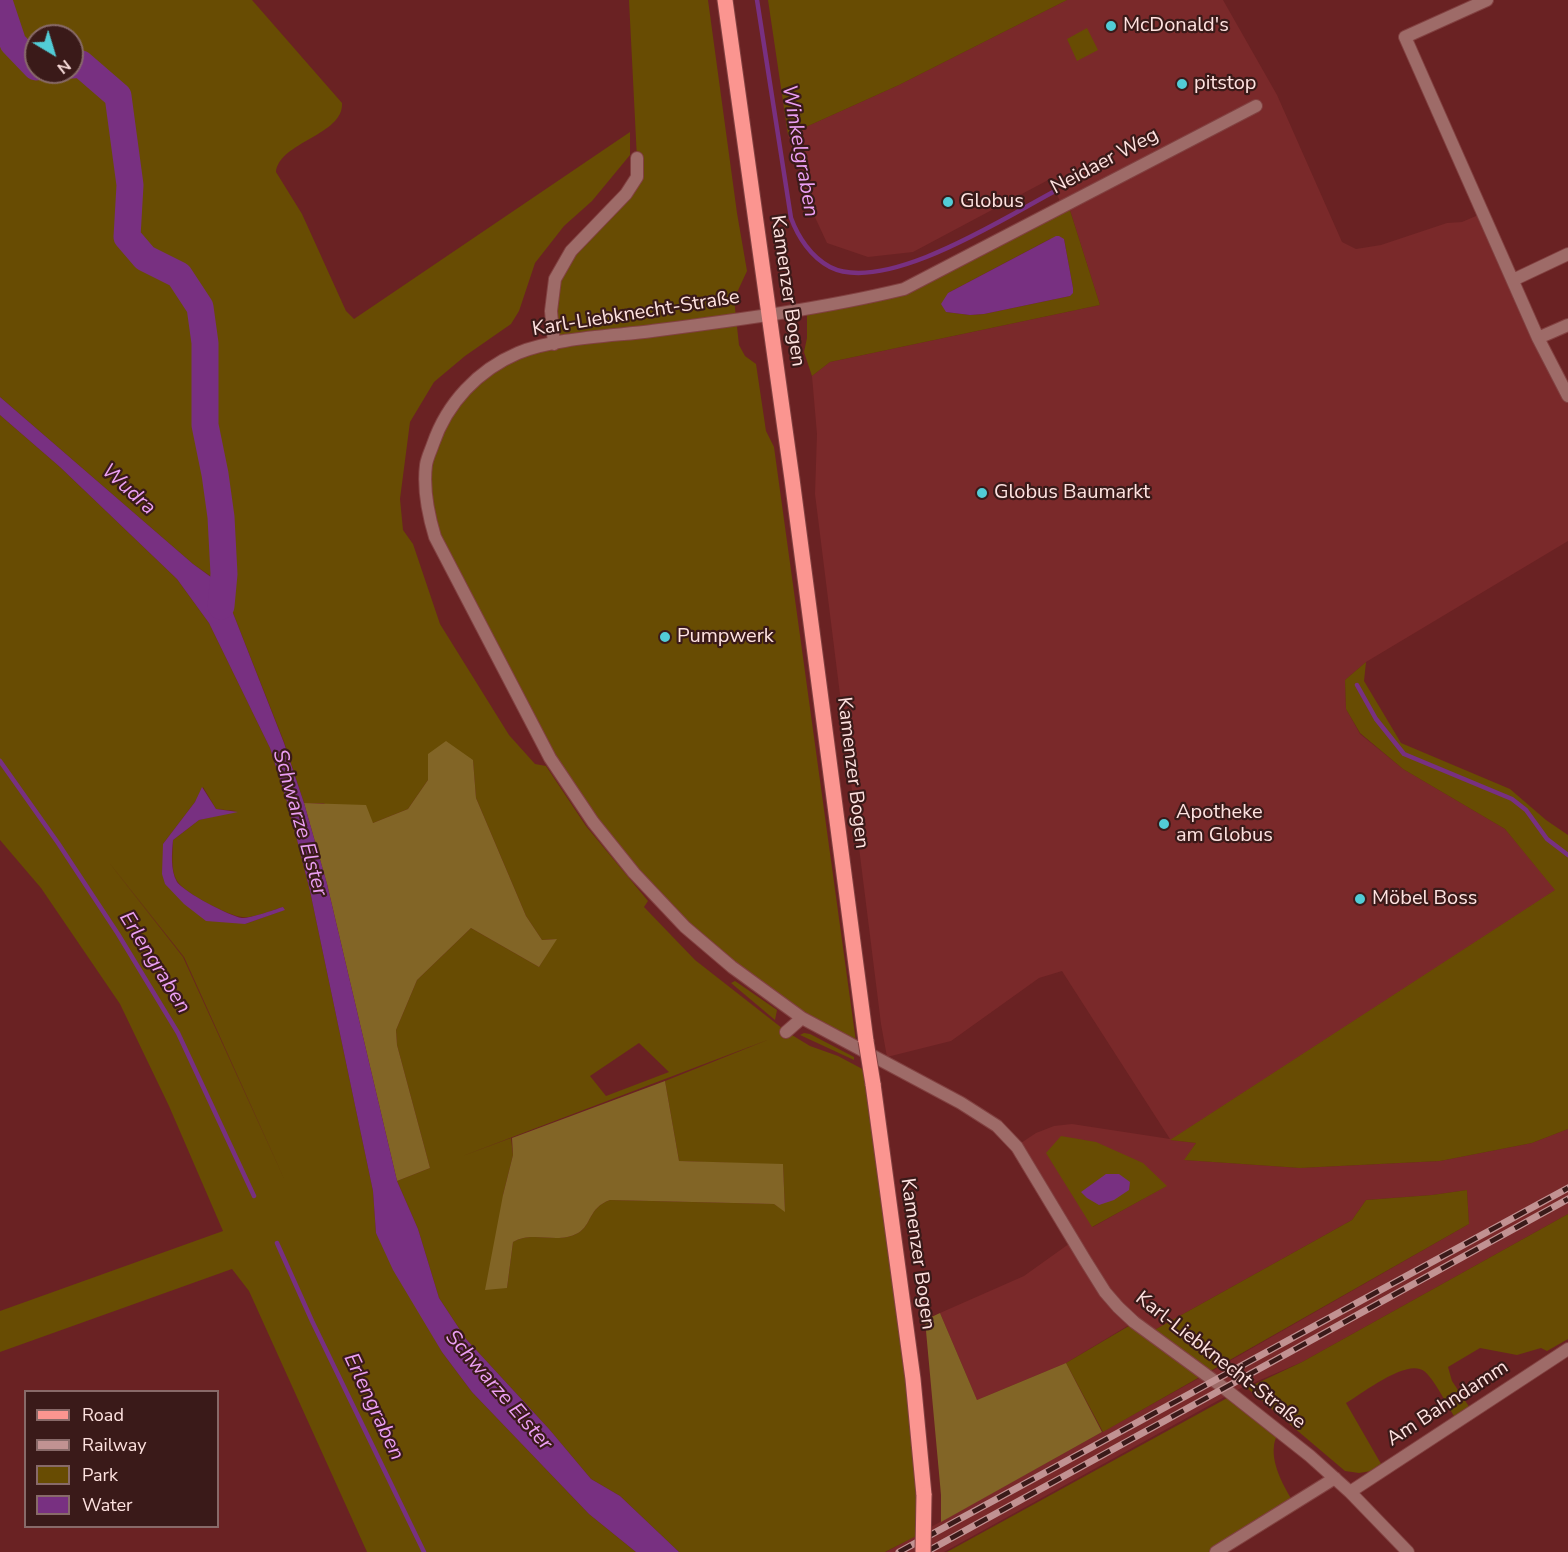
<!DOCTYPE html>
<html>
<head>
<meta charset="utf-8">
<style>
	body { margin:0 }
	#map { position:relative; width:1568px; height:1552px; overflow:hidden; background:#6a2223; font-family:"Nunito Sans",sans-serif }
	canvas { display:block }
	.legend { position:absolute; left:24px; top:1390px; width:195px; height:138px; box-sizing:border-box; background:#3a1a19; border:2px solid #886a69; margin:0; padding:8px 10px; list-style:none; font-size:18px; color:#fee2e0 }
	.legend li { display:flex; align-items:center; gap:12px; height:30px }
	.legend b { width:30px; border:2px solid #886a69 }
	.north { position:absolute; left:24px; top:24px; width:60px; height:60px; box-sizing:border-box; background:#3a1a19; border:2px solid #886a69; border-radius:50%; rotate:142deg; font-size:16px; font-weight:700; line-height:24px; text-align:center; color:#fee2e0 }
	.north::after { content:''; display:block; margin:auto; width:21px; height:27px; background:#52ccd6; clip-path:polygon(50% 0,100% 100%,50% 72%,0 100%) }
</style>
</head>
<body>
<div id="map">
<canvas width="1568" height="1552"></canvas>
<ul class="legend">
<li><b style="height:8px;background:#fb9590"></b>Road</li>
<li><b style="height:8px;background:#c19292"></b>Railway</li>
<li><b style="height:16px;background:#684c03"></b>Park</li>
<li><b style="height:16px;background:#783081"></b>Water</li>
</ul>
<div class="north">N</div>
</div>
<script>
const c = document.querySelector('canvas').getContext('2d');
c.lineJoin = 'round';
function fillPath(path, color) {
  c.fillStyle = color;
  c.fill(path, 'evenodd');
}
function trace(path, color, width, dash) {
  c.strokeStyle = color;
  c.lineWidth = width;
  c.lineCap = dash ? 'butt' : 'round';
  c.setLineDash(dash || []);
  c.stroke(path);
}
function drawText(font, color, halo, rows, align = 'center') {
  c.font = font + ' "Nunito Sans",sans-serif';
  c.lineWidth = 4.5;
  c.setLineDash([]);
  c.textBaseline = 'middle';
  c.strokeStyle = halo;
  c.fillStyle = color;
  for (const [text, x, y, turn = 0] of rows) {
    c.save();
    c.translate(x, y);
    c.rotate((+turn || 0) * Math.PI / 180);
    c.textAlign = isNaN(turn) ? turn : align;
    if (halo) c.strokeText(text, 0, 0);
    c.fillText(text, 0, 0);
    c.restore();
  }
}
const built = new Path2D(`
	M1067 0H1223L1277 95 1342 242 1356 249 1381 245 1447 223 1462 222 1483 213 1568 400V541L1366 662 1345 680 1346 709 1360 734 1403 769 1505 829 1556 890 1171 1140 1196 1143 1185 1160 1300 1168 1440 1161 1532 1143 1568 1129V1214L1302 1362 1239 1389 944 1552H886L1221 1366 1469 1224 1467 1190 1432 1195 1366 1200 1352 1220 1149 1333 1134 1322 1066 1363 977 1400 940 1313 1024 1276 1073 1241 1021 1143 1036 1133 1054 1126 1072 1124 1170 1139 1062 971 1039 978 951 1041 887 1057 881 1024 815 494 817 434 812 376 830 362 1100 305 1068 204 1268 100 1062 206 1050 179 913 252 868 257 827 243 807 200 788 135 899 85ZM1166 1186 1093 1227 1072 1192Z`);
const green = new Path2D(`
	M0 0H252L342 103C344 135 279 142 276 172L302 214 346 311 354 319 630 132V155L592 201 564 226 535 263 519 311 511 324 465 356 434 382 410 422 400 499 403 530 413 544 440 624 509 735 535 764 546 766 586 826 648 901 644 907 695 960 787 1032 810 1046 838 1056 868 1072 913 1379 924 1532 885 1552H679L620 1496 591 1479 549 1429 466 1339 439 1298 418 1229 397 1181 430 1168 397 1045 396 1030 417 980 471 928 539 967 556 939 542 940 526 916 476 798 473 760 428 754V780L408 809 373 823 323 803H304L284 742 231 608 229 572 216 580 193 564 0 397ZM36 36H72V72H36ZM770 1039 665 1081 679 1161 783 1165 785 1211 774 1204 610 1200C588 1208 592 1225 578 1233 557 1245 533 1230 513 1242L507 1288 503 1195 513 1155 511 1138 460 1157ZM639 1043 669 1072 606 1096 590 1076Z
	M629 0H708L737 213 747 271 734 299 739 345 745 356 756 364 766 431 774 447 857 1049 732 967 635 873 550 758 436 537 427 496 436 435 489 369 555 343 558 270 638 179Z
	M768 0H1067L899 85 788 135Z
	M1087 28 1098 50 1077 61 1067 39Z
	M1068 204 1100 305 830 362 812 376 804 352 807 338V312L870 302ZM1050 239H1064L1073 288 1070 296 984 314 970 315 946 312 948 293Z
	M0 415 60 467 177 579 209 623 270 748 289 808 310 891 373 1191 376 1233 442 1352 472 1392 589 1514 636 1552H367L249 1291 232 1269 0 1352V1311L223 1231 169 1106 120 1004 41 888 0 840ZM203 787 216 809 236 811 199 820 173 840C173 852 170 870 177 881 184 893 229 916 242 917 251 919 273 910 283 907L284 910 245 924 165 884 163 844 195 802ZM107 860 184 957 286 1183 183 957Z
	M1366 662 1364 681 1401 743 1510 789 1546 820 1568 835V1129L1532 1143 1440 1161 1300 1168 1184 1160 1196 1143 1170 1140 1555 890 1505 829 1403 769 1360 733 1346 709 1345 680Z
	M735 981 777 1010 775 1020 731 983Z
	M804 1033 810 1034 854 1057V1060L800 1035Z
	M1061 1136 1096 1142 1143 1163 1167 1186 1092 1227 1046 1153Z
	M1467 1190 1469 1224 1103 1432 1066 1363 1134 1323 1149 1333 1352 1220 1366 1200 1432 1195Z
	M1568 1214V1339L1547 1351 1541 1348 1517 1355 1480 1348 1448 1367 1452 1381 1472 1411 1457 1421C1450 1410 1433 1377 1424 1371 1407 1358 1363 1393 1346 1403L1384 1469 1359 1473 1345 1471 1247 1388 1302 1362Z
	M1229 1397 1278 1432C1277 1436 1274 1442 1274 1446 1271 1466 1287 1493 1298 1509L1228 1552H947Z`);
const forest = new Path2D(`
	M446 741 473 760 476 798 526 916 542 940 557 939 539 967 471 928 417 980 396 1030 397 1045 430 1168 397 1181 327 884 304 803 366 805 373 823 408 809 428 780V754Z
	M665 1081 679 1161 783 1164 785 1212 774 1204 610 1200C588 1208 592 1225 578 1233 557 1245 533 1230 513 1242L507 1288 485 1290 503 1195 513 1155 512 1138Z
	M940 1313 977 1400 1066 1363 1102 1432 941 1522V1495L925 1320Z`);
const water = new Path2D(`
	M1056 236H1059L1064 239 1073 288V293L1070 296 984 314 970 315 946 312 941 304 948 293Z
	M0 397 193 564 215 580 218 569 229 572 231 608 284 743 304 803 327 884 397 1181 418 1229 439 1298 466 1339 549 1429 591 1479 620 1496 679 1552H636L589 1514 472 1392 442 1352 393 1270 376 1233 373 1191 310 891 289 808 270 748 209 623 177 579 60 467 0 415Z
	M202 787 216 809 238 812 199 820 173 840C172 852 170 870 177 882 184 892 229 916 242 918 252 918 273 910 283 907L285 910 245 924 206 921 184 904 165 884 162 874 163 844 195 802Z
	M1106 1174H1119L1130 1182 1129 1190 1114 1200 1099 1205 1087 1198 1081 1192Z`);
const stream = new Path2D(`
	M757 0 791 218C798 237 811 257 830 267 885 295 1006 217 1055 191
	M1357 685 1376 719 1404 754 1512 799 1526 810 1547 839 1568 855
	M0 761 58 843 118 934 178 1033 254 1196
	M277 1243 312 1321 424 1552`);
const river = new Path2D(`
	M0 4 13 43 36 67
	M72 65 81 64 118 96 130 185 127 237 145 258 179 275 200 307 205 343V425L215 474 221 517 224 574 221 606`);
const minor = new Path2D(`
	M1487 0 1405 37 1538 338 1568 396
	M1256 106 904 289C821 309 736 320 652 331 613 336 553 338 518 353 478 370 447 403 433 444 431 450 427 458 426 465 423 489 428 514 435 537L550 758 593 822 634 873 685 927 732 967 802 1018 961 1103 997 1126 1017 1147 1085 1260 1105 1292 1118 1307 1134 1322 1224 1388 1310 1456 1350 1492 1408 1552
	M1513 280 1568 254
	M1538 338 1568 325
	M554 344 551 311 555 279 571 251 626 194 637 177V158
	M786 1032 802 1018
	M1350 1492 1568 1349
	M1216 1552 1335 1478`);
const primary = new Path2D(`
	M725 0 792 479 866 1041
	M873 1084 913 1379 924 1495`);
const rail = new Path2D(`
	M899 1552 1568 1188
	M926 1552 1568 1199`);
const primaryBridge = new Path2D(`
	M866 1041 873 1084
	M923 1552 924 1495`);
const markers = [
	[1111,26,6,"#52ccd6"],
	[1182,84,6,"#52ccd6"],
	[948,202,6,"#52ccd6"],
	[982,493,6,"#52ccd6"],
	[665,637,6,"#52ccd6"],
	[1164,824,6,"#52ccd6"],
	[1360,899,6,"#52ccd6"]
];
const poiNames = [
	["McDonald's",1123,26],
	["pitstop",1194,84],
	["Globus",960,202],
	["Globus Baumarkt",994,493],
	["Pumpwerk",677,637],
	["Apotheke",1176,813],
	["am Globus",1176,836],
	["Möbel Boss",1372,899]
];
const streetNames = [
	["Neidaer Weg",1105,162,-28],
	["Kamenzer Bogen",787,291,82],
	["Karl-Liebknecht-Straße",636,314,-9],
	["Kamenzer Bogen",852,773,83],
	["Kamenzer Bogen",917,1254,82],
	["Karl-Liebknecht-Straße",1220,1361,38],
	["Am Bahndamm",1448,1404,-33]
];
const waterNames = [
	["Winkelgraben",799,151,80],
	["Wudra",128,490,42],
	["Schwarze Elster",299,823,74],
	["Erlengraben",154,963,58],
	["Schwarze Elster",498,1391,49],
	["Erlengraben",373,1407,65]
];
fillPath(built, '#7a292a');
fillPath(green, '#684c03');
fillPath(forest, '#826526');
fillPath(water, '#783081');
trace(stream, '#783081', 4.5);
trace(river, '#783081', 27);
trace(minor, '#824141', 14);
trace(primary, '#824141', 17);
trace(minor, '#9e6b68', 12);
trace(primary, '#fb9590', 15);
trace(rail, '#c19292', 7);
trace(rail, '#3a1a19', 4.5, [14]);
trace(primaryBridge, '#824141', 17, []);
trace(primaryBridge, '#fb9590', 15);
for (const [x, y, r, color] of markers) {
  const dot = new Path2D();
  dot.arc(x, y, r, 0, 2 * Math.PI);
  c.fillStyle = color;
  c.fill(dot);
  trace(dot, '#3a1a19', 2);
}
drawText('20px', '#fee2e0', '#3a1a19', poiNames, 'left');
drawText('20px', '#fee2e0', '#3a1a19', streetNames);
drawText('italic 21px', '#eb9ff3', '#3a1a19', waterNames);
</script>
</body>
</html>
